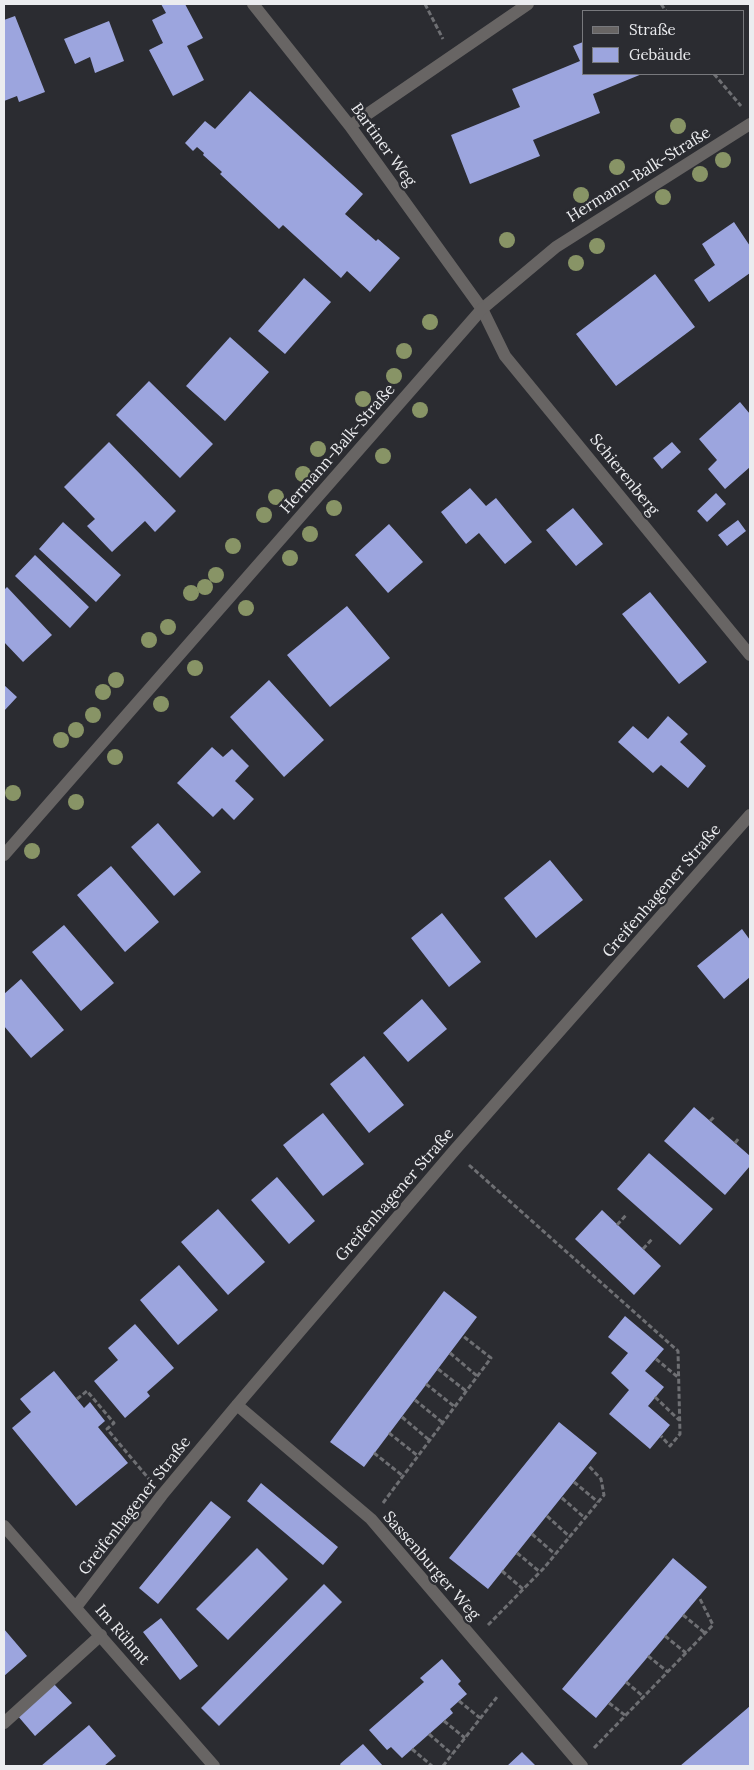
<!DOCTYPE html>
<html>
<head>
<meta charset="utf-8">
<style>
	body { margin:0 }
	#map { position:relative; width:754px; height:1770px; overflow:hidden; background:#2b2c31; font-family:Lora,serif }
	canvas { display:block }
	.frame { position:absolute; inset:0; border:5px solid #ebecef; pointer-events:none }
	.legend { position:absolute; left:582px; top:10px; width:162px; height:65px; box-sizing:border-box; background:#2b2c31; border:1px solid #78797d; margin:0; padding:6px 9px; list-style:none; font-size:15px; color:#ebecef }
	.legend li { display:flex; align-items:center; gap:10px; height:25px }
	.legend b { width:25px; border:1px solid #78797d }
</style>
</head>
<body>
<div id="map">
<canvas width="754" height="1770"></canvas>
<div class="frame"></div>
<ul class="legend">
<li><b style="height:6px;background:#686564"></b>Straße</li>
<li><b style="height:14px;background:#9ca5de"></b>Gebäude</li>
</ul>
</div>
<script>
const c = document.querySelector('canvas').getContext('2d');
c.lineJoin = 'round';
function fillPath(path, color) {
  c.fillStyle = color;
  c.fill(path, 'evenodd');
}
function trace(path, color, width, dash) {
  c.strokeStyle = color;
  c.lineWidth = width;
  c.lineCap = dash ? 'butt' : 'round';
  c.setLineDash(dash || []);
  c.stroke(path);
}
function drawText(font, color, halo, rows, align = 'center') {
  c.font = font + ' Lora,serif';
  c.lineWidth = 5;
  c.setLineDash([]);
  c.textBaseline = 'middle';
  c.strokeStyle = halo;
  c.fillStyle = color;
  for (const [text, x, y, turn = 0] of rows) {
    c.save();
    c.translate(x, y);
    c.rotate((+turn || 0) * Math.PI / 180);
    c.textAlign = isNaN(turn) ? turn : align;
    if (halo) c.strokeText(text, 0, 0);
    c.fillText(text, 0, 0);
    c.restore();
  }
}
const building = new Path2D(`
	M161 4H185L203 38 187 46 204 80 173 96 149 50 163 43 152 20 166 13Z
	M15 16 45 92 19 102 17 96 4 101V20Z
	M109 21 124 61 95 73 90 57 75 64 64 39Z
	M583 42V74H642L593 94 600 113 533 140 540 156 470 184 451 135 520 107 512 89 580 61 573 46Z
	M250 91 363 194 345 214 376 241 378 239 400 258 370 292 347 271 341 278 283 225 279 229 220 174 222 172 203 155 204 153 197 147 193 151 185 143 205 121 215 129Z
	M734 222 750 246V273L709 302 694 280 715 265 702 244Z
	M655 274 695 327 616 386 576 334Z
	M304 278 331 302 285 354 258 331Z
	M230 337 269 372 225 421 186 386Z
	M149 381 213 444 180 478 116 415Z
	M740 402 750 414V467L725 489 708 469 717 460 699 439Z
	M109 442 176 511 155 532 145 521 112 552 87 526 95 519 64 487Z
	M672 442 681 452 662 469 653 458Z
	M470 488 486 506 496 498 532 542 505 564 479 533 466 544 441 512Z
	M716 493 726 504 707 522 697 511Z
	M573 508 603 544 576 566 546 530Z
	M738 520 746 531 727 546 718 535Z
	M63 522 121 575 96 602 39 549Z
	M389 524 423 562 388 593 355 555Z
	M35 555 89 607 70 628 15 576Z
	M7 587 52 635 23 662 4 642V590Z
	M650 592 707 662 679 684 622 614Z
	M347 606 390 658 330 707 287 655Z
	M269 680 324 740 284 777 230 717Z
	M4 685 17 697 4 711Z
	M668 716 688 734 680 742 706 766 688 788 661 765 653 773 618 742 633 726 648 739Z
	M212 747 223 757 232 749 249 766 235 781 254 799 234 820 222 808 213 817 177 783Z
	M158 823 201 872 174 896 131 847Z
	M550 860 583 900 536 938 504 898Z
	M111 866 159 922 125 952 77 895Z
	M442 913 481 962 449 987 411 938Z
	M64 925 114 983 81 1011 32 952Z
	M742 929 750 940V977L724 999 697 966Z
	M21 979 64 1030 31 1058 4 1026V994Z
	M422 999 447 1029 408 1062 383 1033Z
	M364 1056 404 1105 369 1133 330 1084Z
	M694 1107 750 1156V1166L725 1195 664 1141Z
	M323 1113 364 1164 323 1196 283 1145Z
	M649 1153 713 1209 680 1245 617 1189Z
	M277 1177 315 1221 289 1244 251 1200Z
	M218 1209 265 1262 228 1295 181 1242Z
	M602 1210 661 1266 634 1295 575 1239Z
	M179 1265 218 1310 178 1345 140 1300Z
	M444 1291 477 1317 364 1467 330 1442Z
	M625 1316 664 1349 645 1371 664 1387 648 1406 670 1425 650 1449 609 1414 629 1390 611 1373 628 1353 608 1337Z
	M135 1324 174 1368 147 1392 150 1396 125 1418 94 1381 118 1360 108 1348Z
	M54 1371 84 1408 90 1402 105 1421 98 1427 128 1463 76 1506 12 1428 31 1412 20 1399Z
	M559 1422 597 1453 488 1589 449 1558Z
	M261 1483 338 1547 323 1565 247 1501Z
	M211 1501 231 1517 158 1604 139 1588Z
	M257 1548 288 1579 228 1640 196 1609Z
	M673 1558 707 1587 596 1718 562 1689Z
	M324 1584 342 1602 219 1726 201 1708Z
	M161 1618 198 1666 180 1680 143 1632Z
	M4 1629 27 1656 4 1676Z
	M442 1659 461 1681 458 1684 467 1694 450 1709 453 1713 402 1758 391 1747 387 1750 369 1730 424 1682 420 1678Z
	M53 1683 72 1703 35 1736 17 1715Z
	M750 1706V1766H680Z
	M89 1725 116 1756 104 1766H41Z
	M363 1744 383 1766H341L340 1764Z
	M522 1752 536 1766H507Z`);
const path = new Path2D(`
	M425 4 443 39
	M661 4 666 11
	M714 74 741 106
	M710 1121 715 1116
	M735 1143 739 1138
	M469 1165 678 1351 680 1434 670 1446 661 1436
	M617 1225 627 1214
	M643 1249 653 1238
	M450 1353 477 1376
	M656 1359 679 1378
	M438 1369 466 1391
	M426 1384 455 1407
	M655 1397 679 1420
	M77 1399 87 1391 114 1423 107 1429 149 1479
	M415 1400 443 1423
	M402 1417 429 1440
	M389 1433 418 1456
	M374 1453 403 1476
	M574 1482 598 1502
	M562 1498 585 1518
	M383 1503 491 1358 463 1336
	M547 1516 570 1537
	M532 1534 555 1554
	M517 1553 540 1572
	M502 1571 523 1589
	M683 1615 705 1633
	M488 1625 544 1568 604 1495 601 1479 588 1465
	M665 1636 686 1653
	M648 1656 668 1672
	M626 1682 644 1697
	M459 1701 480 1718
	M609 1703 626 1716
	M444 1721 465 1738
	M429 1734 452 1754
	M594 1748 713 1625 699 1597
	M412 1749 432 1766
	M443 1766 497 1697`);
const service = new Path2D(`
	M4 1723 101 1635`);
const minor = new Path2D(`
	M253 4 350 126 482 309 505 356 750 655
	M350 126 528 4
	M237 1405 371 1519 582 1766
	M4 1526 214 1766
	M76 1607 162 1495 237 1405 453 1152 750 815`);
const tertiary = new Path2D(`
	M4 855 482 309 556 247 750 124`);
const trees = [
	[678,126],
	[723,160],
	[617,167],
	[700,174],
	[581,195],
	[663,197],
	[507,240],
	[597,246],
	[576,263],
	[430,322],
	[404,351],
	[394,376],
	[363,399],
	[420,410],
	[318,449],
	[383,456],
	[303,474],
	[276,497],
	[334,508],
	[264,515],
	[310,534],
	[233,546],
	[290,558],
	[216,575],
	[205,587],
	[191,593],
	[246,608],
	[168,627],
	[149,640],
	[195,668],
	[116,680],
	[103,692],
	[161,704],
	[93,715],
	[76,730],
	[61,740],
	[115,757],
	[13,793],
	[76,802],
	[32,851]
];
const streetNames = [
	["Bartiner Weg",383,145,54],
	["Hermann-Balk-Straße",639,175,-32],
	["Hermann-Balk-Straße",338,449,-49],
	["Schierenberg",624,475,51],
	["Greifenhagener Straße",662,891,-49],
	["Greifenhagener Straße",395,1195,-49],
	["Greifenhagener Straße",135,1506,-52],
	["Sassenburger Weg",431,1566,49],
	["Im Rühmt",122,1635,49]
];
fillPath(building, '#9ca5de');
trace(path, '#6e6f73', 3, [5, 2.5]);
trace(service, '#686564', 12);
trace(minor, '#686564', 12);
trace(tertiary, '#686564', 12);
c.fillStyle = '#889466';
for (const [x, y] of trees) {
  c.beginPath();
  c.arc(x, y, 8, 0, 2 * Math.PI);
  c.fill();
}
drawText('16px', '#ebecef', '#2b2c31', streetNames);
</script>
</body>
</html>
